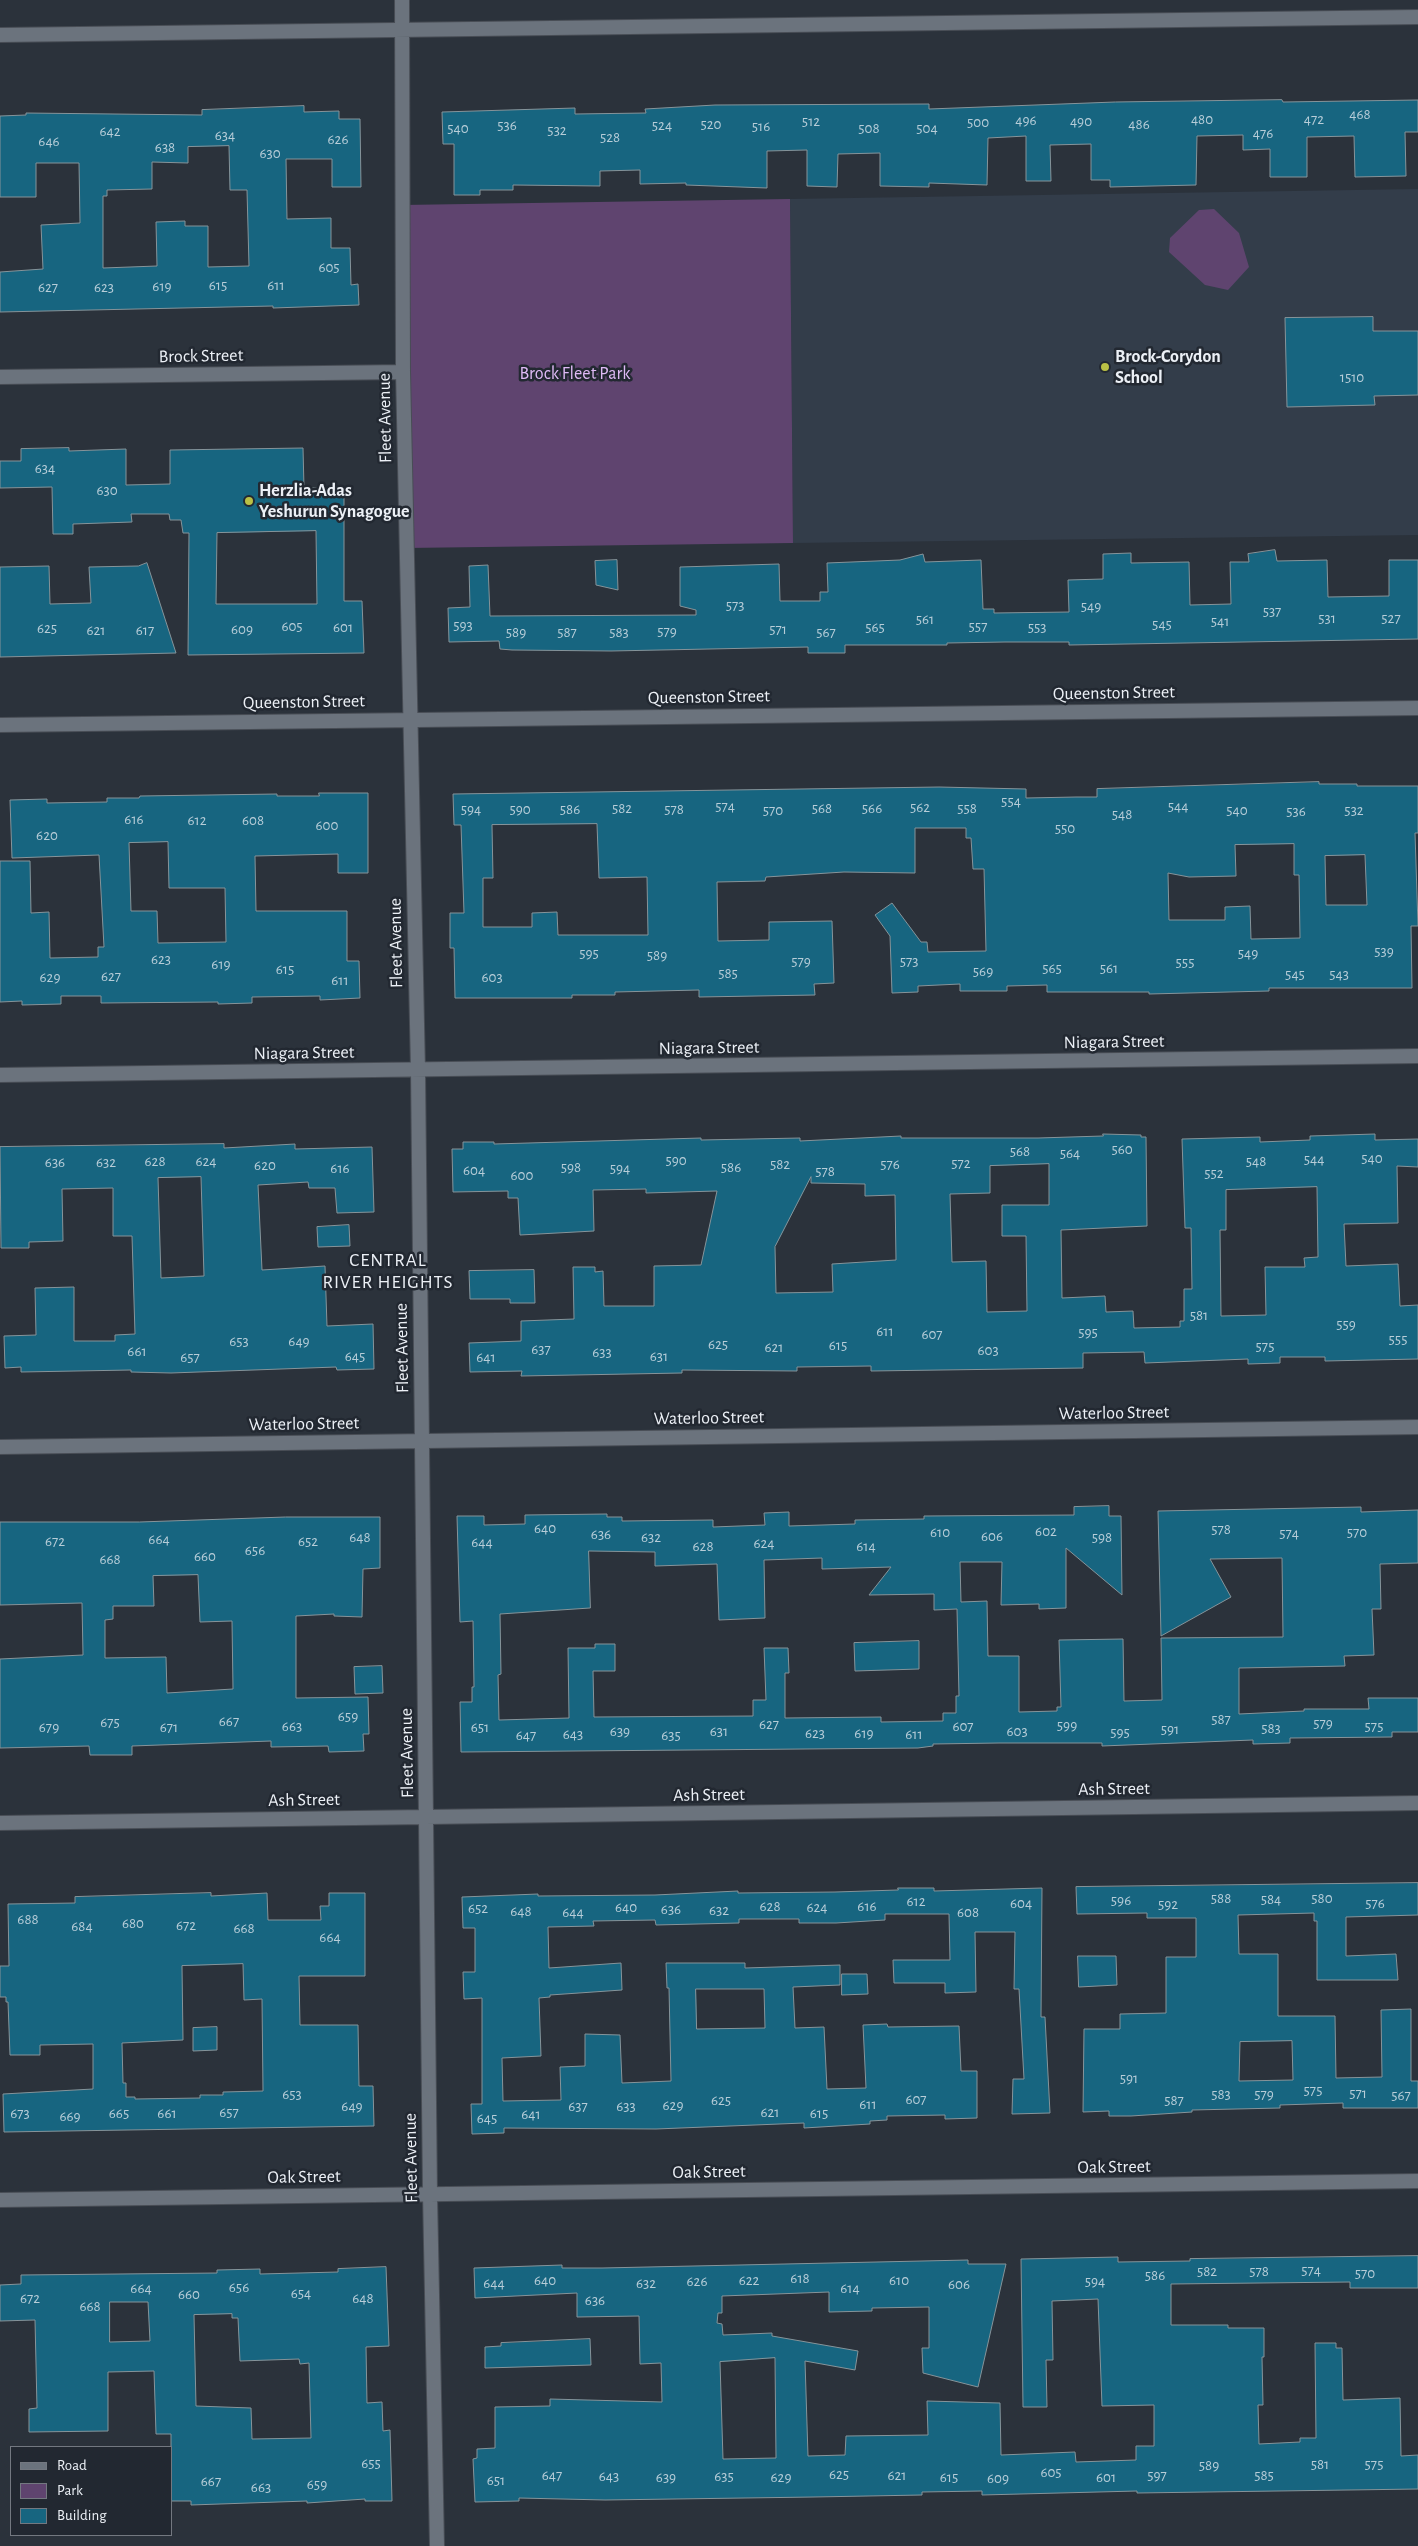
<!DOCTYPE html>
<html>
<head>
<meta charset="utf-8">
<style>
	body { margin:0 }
	#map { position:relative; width:1418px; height:2546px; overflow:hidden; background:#2b323b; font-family:"Alegreya Sans",sans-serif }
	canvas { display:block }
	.legend { position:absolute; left:10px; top:2446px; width:162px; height:90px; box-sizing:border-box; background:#222831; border:1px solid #737880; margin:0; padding:6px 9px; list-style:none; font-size:15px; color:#ecf0f6 }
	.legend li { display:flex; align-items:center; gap:10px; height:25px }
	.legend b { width:25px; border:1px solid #737880 }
</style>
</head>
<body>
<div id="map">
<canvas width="1418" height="2546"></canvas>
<ul class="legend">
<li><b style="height:6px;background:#6b737d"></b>Road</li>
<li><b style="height:14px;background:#5f446f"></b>Park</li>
<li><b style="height:14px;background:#176580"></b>Building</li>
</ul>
</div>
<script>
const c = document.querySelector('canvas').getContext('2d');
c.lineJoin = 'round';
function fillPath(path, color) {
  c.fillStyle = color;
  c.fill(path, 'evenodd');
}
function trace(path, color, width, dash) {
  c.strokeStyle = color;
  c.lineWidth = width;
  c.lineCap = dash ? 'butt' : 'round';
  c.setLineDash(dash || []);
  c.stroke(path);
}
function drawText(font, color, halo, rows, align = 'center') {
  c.font = font + ' "Alegreya Sans",sans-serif';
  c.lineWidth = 5;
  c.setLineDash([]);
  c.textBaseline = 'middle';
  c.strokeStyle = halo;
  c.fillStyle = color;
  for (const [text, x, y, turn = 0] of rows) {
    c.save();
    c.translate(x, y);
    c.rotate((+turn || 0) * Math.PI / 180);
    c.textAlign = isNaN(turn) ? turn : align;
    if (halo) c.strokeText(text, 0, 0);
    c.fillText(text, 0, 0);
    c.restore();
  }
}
const built = new Path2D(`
	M1418 189V535L793 543 790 199Z`);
const green = new Path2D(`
	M790 199 793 543 406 548 402 205Z
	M1214 209 1239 233 1249 267 1228 290 1205 285 1169 252 1170 238 1199 210Z`);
const building = new Path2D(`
	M1282 100 1283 102 1418 100V132H1405L1406 176 1355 177 1354 136 1307 137V177H1270V149L1243 150V135L1197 136 1196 185 1110 187V180H1091V144L1050 145 1051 181H1026V136L988 138 987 185 929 183V187L880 186V153L838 154 837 187 807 186V150L767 151V188L686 185V183L640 184V170L600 171V186L513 185V190H480V195H454V144H443L442 112 575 108V114L646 113 645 109 715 105 929 104V109L1115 102Z
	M304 106V112L339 111V119H360L361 187H332V159H286L287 219 331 218V248H350L351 285 358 284 359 305 273 308V306L0 312V272L43 269 41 225 80 223 79 163H36V197H0V116L26 115V113L202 115V110ZM229 146 230 190H247L249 266 208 267V226H185V221L156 222 157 266 103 268V196H107V190L152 189V162L188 163V147Z
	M1373 317V331H1418V395L1374 396 1375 405 1287 407 1285 318Z
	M69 448V451L126 449V485L170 484V450L303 448 304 488H344V601H362L364 653 188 655 189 533H183L181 520H170L169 514H131L132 522 73 524V534H53L52 487 0 488V461H21V449ZM316 531 317 604H216L217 533Z
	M1275 550 1277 561 1327 560 1328 597 1389 596V560H1418V639L1069 645V642H1005L947 643V645H845V653H808V647L611 651 512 650 500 649 499 641 449 642 448 608 470 607 469 566 488 565 490 616 696 615V610L680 606V567L779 564 780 601H820V592H828L827 563 900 560 923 554 925 562 981 560 983 609H994V613L1069 612 1068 580 1103 579V554L1131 553V563L1189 562 1190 605 1231 604 1230 562H1249L1248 554Z
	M617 560 618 590 596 585 595 561Z
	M147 563 176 653 0 657V567L49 566 50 604 91 603 89 567 138 566Z
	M1319 782V784H1357V786H1418V833H1415L1418 926H1411L1412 988H1269V991L1149 994V992H1047V985L1007 986V991H960V984L918 986V992L892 993 890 936 875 915 892 903 921 942H927L928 952 986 951 984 869H973L971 838H966V828H915V873L844 872 766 877 765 881 717 882 718 941 769 940V922L832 921 834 983 814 984 815 995 699 997V990L615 992V995H572V998H455L454 948H450V913H464L461 825H454L453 794 939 787 1026 789V798L1076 797H1097V789ZM597 824 599 878 647 877 648 935H558L557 912 532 913V927H483V878H493L492 825ZM1294 844V875H1299L1300 938 1251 939 1250 906 1225 907V920H1169L1168 873 1189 877 1236 876 1235 845ZM1365 855 1367 905H1326L1325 856Z
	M319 793H368V873H338V854L255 856 256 911H347V961H359L360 998 320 1000V996L252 997V1003L218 1004V1002L101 1003V996H61V1004L22 1005V1001L0 1002V861H30L31 913 49 912 50 958 98 957V947H104L99 855 12 858 10 800 47 799V803L107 802V798H139L140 796 277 794V796H319ZM168 842 169 888H225L226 942 158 943 157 911H131L129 843Z
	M1103 1134 1141 1135V1137H1146L1147 1226 1061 1230 1062 1298 1105 1296 1106 1312 1133 1311 1134 1328 1180 1327V1321H1184V1289H1192L1191 1228H1185L1182 1139 1260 1137V1142L1310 1140V1136L1375 1134V1140L1418 1139V1167L1397 1166 1398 1223 1344 1224 1346 1266 1398 1264 1400 1306 1418 1305V1359L1325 1361V1357H1280V1363L1248 1364V1359L1145 1363 1144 1352 1083 1353V1368L871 1371V1366L797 1367V1371L682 1370V1373L521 1376 522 1371 470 1372 469 1343 521 1341V1321L574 1319 573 1267H595V1272L603 1271 604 1306H654V1266L701 1265 717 1191 646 1193V1189L593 1190 594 1231 520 1235 518 1198H508V1191L453 1192 452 1149H463V1142H494V1144L701 1138V1140L800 1138V1141L901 1136V1138H1038L1103 1136ZM1049 1164V1205H1002V1236H1026L1027 1311 987 1312 986 1261 952 1262 950 1194 990 1193V1166ZM811 1177V1183L865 1184V1196L895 1195 896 1260 832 1264 833 1292 776 1293 775 1247ZM1317 1187 1318 1257 1304 1258 1305 1267H1265L1266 1315 1221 1316 1220 1230H1226V1190Z
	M224 1144V1148L295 1144V1149L372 1147 374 1212 337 1213 335 1188H309L308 1182 258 1185 262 1270 325 1266 327 1326 373 1324 374 1369 337 1370 336 1367 171 1373 131 1372V1370L21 1372V1367L5 1368 4 1336 36 1335 35 1288 74 1287V1341H115V1335L135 1334 132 1236H113V1188L62 1189 63 1241 29 1242V1248H1L0 1147ZM201 1177 204 1276 161 1278 158 1178Z
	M349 1225 350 1246 318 1247 317 1227Z
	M534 1270 535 1303H510V1299H470L469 1271Z
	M1109 1506V1516H1121L1122 1595 1066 1548V1608L1039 1609V1604L1001 1605 1002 1562H960L961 1602 987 1601 988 1656H1019V1712L1057 1711V1707H1061L1059 1640 1123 1639 1124 1701 1162 1700 1161 1638 1283 1637 1282 1558 1210 1559 1231 1597 1161 1636 1158 1511 1361 1507V1512L1418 1510V1563L1380 1564 1381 1609H1372L1374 1655 1344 1656 1345 1666 1239 1668V1714L1304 1711V1709H1369L1368 1698H1418V1732H1392V1737L1290 1738V1743L1253 1744V1740L1102 1746V1743H999L933 1744V1746L918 1748 461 1752 460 1702H472V1687H474L473 1621 460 1622 457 1516H484V1525L525 1524V1515L607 1514V1517H622V1521L713 1520V1527L765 1525 764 1513 789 1512V1526L855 1524V1520L924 1519V1516L1074 1515V1507ZM589 1551 655 1552V1566L717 1564 719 1620 765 1618 764 1560 822 1558V1569L891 1567 869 1595 934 1594V1610L957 1609 959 1696H956V1713H943V1721L881 1722V1717L785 1718V1673H789L788 1648H764L766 1700H753V1716L594 1717 593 1671H615V1644H595V1648H568L569 1718 499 1720 498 1675 501 1674 500 1614 590 1608Z
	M286 1517H380V1568L363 1569 362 1617 334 1616V1614L296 1616V1698L368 1697 369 1734H363L364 1751 329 1752 328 1746 271 1747V1741L132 1746V1755H90L89 1746 0 1748V1659L83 1655 82 1603 0 1605V1522H139ZM198 1575 200 1622 232 1621 233 1689 167 1693 166 1657 105 1658V1620L113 1619V1606H154L153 1576Z
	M919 1641V1669L855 1671 854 1643Z
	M382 1666 383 1693 355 1694 354 1667Z
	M1418 1883V1915L1346 1917V1956L1396 1954 1398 1980H1317V1921H1314V1913L1238 1915 1239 1954H1278V2016H1335L1336 2078 1382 2077 1381 2010 1411 2009V2081H1418V2108H1343V2103L1280 2105V2108L1192 2110V2112L1131 2116H1109V2111L1083 2112 1084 2029H1120V2014L1166 2013V1957H1196V1918H1147V1913L1077 1914 1076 1887ZM1292 2041 1293 2080 1239 2081 1240 2042Z
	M898 1888H934V1891L1042 1888 1041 2017H1045L1050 2113 1012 2114 1013 2079H1024L1019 1989H1014L1015 1932H975L976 1992 945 1993V1983H894L893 1960H950L949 1914H885V1920L836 1923H799V1919H739V1923L656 1925 655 1920 593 1921 594 1926 548 1927 549 1968 621 1963 622 1990 550 1995V1997L539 1998 541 2056 502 2058 503 2101 561 2100 560 2067 585 2066V2034L620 2035 622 2083 671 2081 669 1988H667L666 1963H745V1968L840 1965V1985L793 1987 795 2028 824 2027 827 2089 866 2088 863 2025 887 2024 888 2027 959 2026 961 2071H977V2118L945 2119V2115L887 2116V2120L870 2121V2124L804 2128V2123L656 2129 504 2128V2133L472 2134 471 2104H482V1998L464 1999 463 1972H475V1928H463L462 1897 538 1894V1896L655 1895 738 1891V1893L835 1892 898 1890ZM696 1989H764L765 2028 697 2029Z
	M211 1893V1896L267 1893 268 1920H321L320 1906H329V1893H365V1976H299L300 2025H358L359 2086H373L374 2126 4 2132 3 2094 93 2089V2044L40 2045V2055H10L8 2002H6V1997H0V1966H9L8 1904 75 1903V1897ZM243 1964 244 2000 262 1999 263 2091 223 2092V2095H200V2098L135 2099V2097H126V2083H123L122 2043 183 2040 182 1966Z
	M1078 1956H1116L1117 1985 1079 1987Z
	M842 1974H867L868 1994 842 1995Z
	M217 2027V2050L193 2051V2028Z
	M1418 2256V2288H1350V2282L1171 2284V2325H1228V2328H1264V2357H1262L1263 2405H1258L1259 2444 1300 2442V2438H1316L1315 2343H1336V2348H1342L1343 2400 1400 2398 1401 2456 1418 2455V2489L1137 2493V2491L982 2495V2491L922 2492V2495L814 2497 605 2500 519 2498V2501L475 2502 473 2459 477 2458V2449L495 2448V2407L550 2406V2399L662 2402 661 2363 640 2364 639 2316 577 2317V2293L475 2298 474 2268 562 2265V2268H602L968 2260V2264H1006L978 2387 923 2373 922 2348H929V2307L872 2308V2311L829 2312V2292L722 2296V2313H718L717 2323 722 2324 723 2335 772 2333V2336L858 2351 855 2370 805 2361 808 2456 845 2455 846 2436 928 2435 927 2401 1000 2403 1001 2455 1075 2452 1076 2462 1136 2460V2446H1154V2405L1102 2406 1098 2299 1052 2301 1053 2360H1046L1047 2407H1023L1021 2259 1118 2257V2262L1190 2261V2259ZM775 2358 776 2458 723 2459 720 2362Z
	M386 2267 389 2346 366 2347 367 2403 382 2402 383 2431 390 2430 392 2501H365V2499L307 2503V2501L191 2505V2501H171V2434H156L154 2371 108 2372V2431L29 2432V2409L37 2408 35 2320 0 2321V2285L21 2284V2275L217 2273V2270L260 2269V2274L338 2272V2269ZM110 2302H148L150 2341 110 2342ZM232 2314V2318H238L240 2361 299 2359 300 2364 309 2363 311 2438 252 2439 251 2408 196 2406 194 2315Z
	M590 2339 591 2365 485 2368V2347L501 2346V2343Z`);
const minor = new Path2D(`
	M402 0 403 372 418 1070 430 2194 437 2546
	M0 35 1418 17
	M0 377 403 372
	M0 725 1418 708
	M0 1075 1418 1056
	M0 1447 1418 1427
	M0 1823 1418 1803
	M0 2200 1418 2181`);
const markers = [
	[1105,367,5,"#bac045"],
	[249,501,5,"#bac045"]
];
const numberNames = [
	["468",1360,114],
	["480",1202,119],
	["472",1314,119],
	["496",1026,120],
	["512",811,121],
	["490",1081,121],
	["500",978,122],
	["520",711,124],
	["486",1139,124],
	["536",507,125],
	["524",662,125],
	["516",761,126],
	["540",458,128],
	["508",869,128],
	["504",927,128],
	["532",557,130],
	["642",110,131],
	["476",1263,133],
	["634",225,135],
	["528",610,137],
	["626",338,139],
	["646",49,141],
	["638",165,147],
	["630",270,153],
	["605",329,267],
	["615",218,285],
	["611",276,285],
	["619",162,286],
	["627",48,287],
	["623",104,287],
	["1510",1352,377],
	["634",45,468],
	["630",107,490],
	["573",735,605],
	["549",1091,606],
	["537",1272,611],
	["531",1327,618],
	["527",1391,618],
	["561",925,619],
	["541",1220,621],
	["545",1162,624],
	["593",463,625],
	["605",292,626],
	["557",978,626],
	["601",343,627],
	["565",875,627],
	["553",1037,627],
	["625",47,628],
	["609",242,629],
	["571",778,629],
	["621",96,630],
	["617",145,630],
	["579",667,631],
	["589",516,632],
	["587",567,632],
	["583",619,632],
	["567",826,632],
	["554",1011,801],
	["574",725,806],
	["544",1178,806],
	["562",920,807],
	["582",622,808],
	["568",822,808],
	["566",872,808],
	["558",967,808],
	["594",471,809],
	["590",520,809],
	["586",570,809],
	["578",674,809],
	["570",773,810],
	["540",1237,810],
	["532",1354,810],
	["536",1296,811],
	["548",1122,814],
	["616",134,819],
	["612",197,820],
	["608",253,820],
	["600",327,825],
	["550",1065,828],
	["620",47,835],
	["539",1384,951],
	["595",589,953],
	["549",1248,953],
	["589",657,955],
	["623",161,959],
	["579",801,961],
	["573",909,961],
	["555",1185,962],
	["619",221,964],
	["565",1052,968],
	["561",1109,968],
	["615",285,969],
	["569",983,971],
	["585",728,973],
	["545",1295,974],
	["543",1339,974],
	["627",111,976],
	["629",50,977],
	["603",492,977],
	["611",340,980],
	["560",1122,1149],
	["568",1020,1151],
	["564",1070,1153],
	["540",1372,1158],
	["544",1314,1159],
	["590",676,1160],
	["628",155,1161],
	["624",206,1161],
	["548",1256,1161],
	["636",55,1162],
	["632",106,1162],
	["572",961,1163],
	["582",780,1164],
	["576",890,1164],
	["620",265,1165],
	["598",571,1167],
	["586",731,1167],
	["616",340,1168],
	["594",620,1168],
	["604",474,1170],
	["578",825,1171],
	["552",1214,1173],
	["600",522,1175],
	["581",1199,1315],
	["559",1346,1324],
	["611",885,1331],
	["595",1088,1332],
	["607",932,1334],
	["555",1398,1339],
	["653",239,1341],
	["649",299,1341],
	["625",718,1344],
	["615",838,1345],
	["575",1265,1346],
	["621",774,1347],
	["637",541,1349],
	["603",988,1350],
	["661",137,1351],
	["633",602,1352],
	["645",355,1356],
	["631",659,1356],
	["657",190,1357],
	["641",486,1357],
	["640",545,1528],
	["578",1221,1529],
	["602",1046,1531],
	["610",940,1532],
	["570",1357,1532],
	["574",1289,1533],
	["636",601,1534],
	["606",992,1536],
	["648",360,1537],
	["632",651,1537],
	["598",1102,1537],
	["664",159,1539],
	["672",55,1541],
	["652",308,1541],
	["644",482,1542],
	["624",764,1543],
	["628",703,1546],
	["614",866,1546],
	["656",255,1550],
	["660",205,1556],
	["668",110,1559],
	["659",348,1716],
	["587",1221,1719],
	["667",229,1721],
	["675",110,1722],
	["579",1323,1723],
	["627",769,1724],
	["599",1067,1725],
	["663",292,1726],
	["607",963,1726],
	["575",1374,1726],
	["679",49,1727],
	["671",169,1727],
	["651",480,1727],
	["583",1271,1728],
	["591",1170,1729],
	["639",620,1731],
	["631",719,1731],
	["603",1017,1731],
	["595",1120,1732],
	["623",815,1733],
	["619",864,1733],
	["643",573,1734],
	["611",914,1734],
	["647",526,1735],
	["635",671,1735],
	["588",1221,1898],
	["580",1322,1898],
	["584",1271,1899],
	["596",1121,1900],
	["612",916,1901],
	["604",1021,1903],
	["576",1375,1903],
	["592",1168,1904],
	["628",770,1906],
	["616",867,1906],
	["640",626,1907],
	["624",817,1907],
	["652",478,1908],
	["636",671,1909],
	["632",719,1910],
	["648",521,1911],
	["644",573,1912],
	["608",968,1912],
	["688",28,1919],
	["680",133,1923],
	["672",186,1925],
	["684",82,1926],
	["668",244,1928],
	["664",330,1937],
	["591",1129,2078],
	["575",1313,2090],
	["571",1358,2093],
	["653",292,2094],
	["583",1221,2094],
	["579",1264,2094],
	["567",1401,2095],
	["607",916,2099],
	["625",721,2100],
	["587",1174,2100],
	["611",868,2104],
	["629",673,2105],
	["649",352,2106],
	["637",578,2106],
	["633",626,2106],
	["657",229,2112],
	["621",770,2112],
	["673",20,2113],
	["665",119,2113],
	["661",167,2113],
	["615",819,2113],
	["641",531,2114],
	["669",70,2116],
	["645",487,2118],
	["574",1311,2270],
	["582",1207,2271],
	["578",1259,2271],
	["570",1365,2273],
	["586",1155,2275],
	["618",800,2278],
	["640",545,2280],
	["622",749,2280],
	["610",899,2280],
	["626",697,2281],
	["594",1095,2281],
	["644",494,2283],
	["632",646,2283],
	["606",959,2284],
	["656",239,2287],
	["664",141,2288],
	["614",850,2288],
	["654",301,2293],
	["660",189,2294],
	["672",30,2298],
	["648",363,2298],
	["636",595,2300],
	["668",90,2306],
	["655",371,2463],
	["581",1320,2464],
	["575",1374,2464],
	["589",1209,2465],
	["605",1051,2472],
	["625",839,2474],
	["647",552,2475],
	["621",897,2475],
	["597",1157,2475],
	["585",1264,2475],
	["643",609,2476],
	["635",724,2476],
	["639",666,2477],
	["629",781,2477],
	["615",949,2477],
	["601",1106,2477],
	["609",998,2478],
	["651",496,2480],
	["667",211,2481],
	["659",317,2484],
	["663",261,2487]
];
const streetNames = [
	["Brock Street",201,356,-1],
	["Fleet Avenue",385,418,-91],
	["Queenston Street",1114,693,-1],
	["Queenston Street",709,697,-1],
	["Queenston Street",304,702,-1],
	["Fleet Avenue",396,943,-91],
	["Niagara Street",1114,1042,-1],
	["Niagara Street",709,1048,-1],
	["Niagara Street",304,1053,-1],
	["Fleet Avenue",402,1348,-91],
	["Waterloo Street",1114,1413,-1],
	["Waterloo Street",709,1418,-1],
	["Waterloo Street",304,1424,-1],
	["Fleet Avenue",407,1753,-91],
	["Ash Street",1114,1789,-1],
	["Ash Street",709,1795,-1],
	["Ash Street",304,1800,-1],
	["Fleet Avenue",411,2158,-91],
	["Oak Street",1114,2167,-1],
	["Oak Street",709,2172,-1],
	["Oak Street",304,2177,-1]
];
const poiNames = [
	["Brock-Corydon",1115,357],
	["School",1115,378],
	["Herzlia-Adas",259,491],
	["Yeshurun Synagogue",259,512]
];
const parkNames = [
	["Brock Fleet Park",575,374]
];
const neighbourhoodNames = [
	["CENTRAL",388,1260],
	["RIVER HEIGHTS",388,1282]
];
fillPath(built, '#333d4a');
fillPath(green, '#5f446f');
fillPath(building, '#176580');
trace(building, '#86949a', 1);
trace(minor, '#484d55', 16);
trace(minor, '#6b737d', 14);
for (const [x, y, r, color] of markers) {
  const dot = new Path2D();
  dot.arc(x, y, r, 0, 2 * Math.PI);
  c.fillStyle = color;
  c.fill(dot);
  trace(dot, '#222831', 2);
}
drawText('15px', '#b7cdd8', null, numberNames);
drawText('18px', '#ecf0f6', '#222831', streetNames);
drawText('bold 18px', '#ecf0f6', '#222831', poiNames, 'left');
drawText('18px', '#dfbaf6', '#222831', parkNames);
c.letterSpacing = '1px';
drawText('19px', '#ecf0f6', '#222831', neighbourhoodNames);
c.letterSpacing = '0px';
</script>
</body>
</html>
